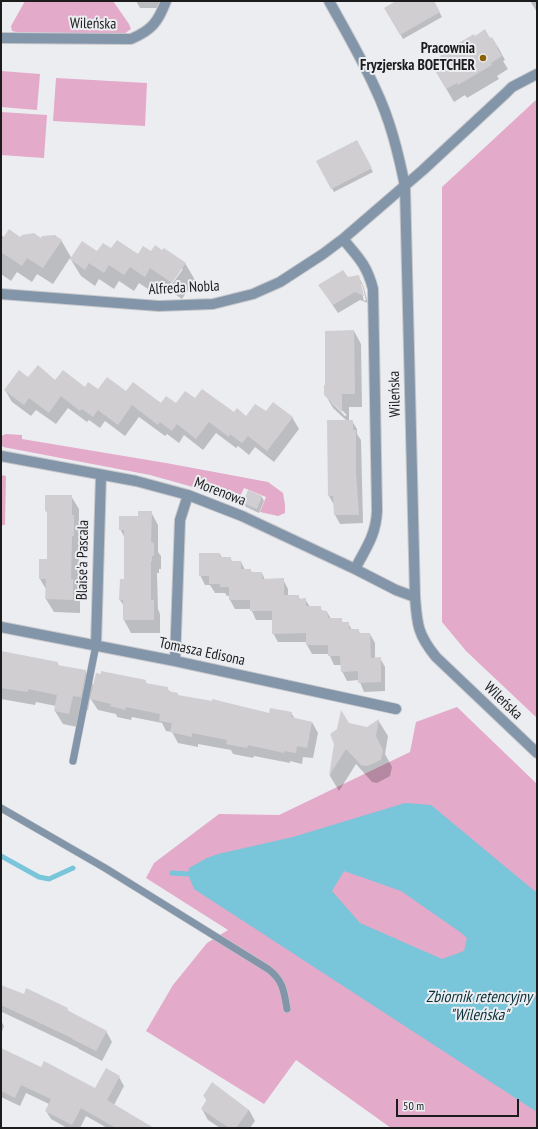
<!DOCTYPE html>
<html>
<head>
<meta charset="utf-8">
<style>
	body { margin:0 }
	#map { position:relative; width:538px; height:1129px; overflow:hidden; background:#ecedf1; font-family:"PT Sans Narrow",sans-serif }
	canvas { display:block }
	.frame { position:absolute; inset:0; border:2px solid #1c1c1d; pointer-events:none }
	.scale { position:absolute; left:396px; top:1099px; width:123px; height:18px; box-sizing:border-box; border:2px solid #1c1c1d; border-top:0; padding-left:5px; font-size:12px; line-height:14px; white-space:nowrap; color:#1c1c1d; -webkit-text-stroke:3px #ecedf1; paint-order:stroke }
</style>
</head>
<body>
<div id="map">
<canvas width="538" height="1129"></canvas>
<div class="frame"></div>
<div class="scale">50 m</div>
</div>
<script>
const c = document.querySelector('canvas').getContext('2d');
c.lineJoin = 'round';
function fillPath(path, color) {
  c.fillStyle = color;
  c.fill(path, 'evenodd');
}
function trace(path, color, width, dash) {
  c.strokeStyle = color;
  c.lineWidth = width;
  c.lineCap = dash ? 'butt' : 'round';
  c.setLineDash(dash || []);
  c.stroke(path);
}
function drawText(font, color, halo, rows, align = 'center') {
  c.font = font + ' "PT Sans Narrow",sans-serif';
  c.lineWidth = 4;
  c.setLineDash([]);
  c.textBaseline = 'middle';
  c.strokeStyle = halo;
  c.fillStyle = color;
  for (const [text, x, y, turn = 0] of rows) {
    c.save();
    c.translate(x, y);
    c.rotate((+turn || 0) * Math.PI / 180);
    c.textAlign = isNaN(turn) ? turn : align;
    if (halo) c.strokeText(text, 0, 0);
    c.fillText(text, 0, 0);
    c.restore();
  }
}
const green = new Path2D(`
	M25 1H113L129 24 131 29 124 34 16 32 12 31 11 26Z
	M1 71 40 74 37 110 1 107Z
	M56 78 147 83 145 126 53 121Z
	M537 99V718L466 651 442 622V187Z
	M1 112 47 115 44 158 1 155Z
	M6 434 22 435V439L166 463 268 482 283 493 285 505V513L278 516 260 512 266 497 244 488 237 503 200 489 150 475 3 447 1 444V436Z
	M1 475 6 476 5 525H1Z
	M457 707 537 784V1128H391L296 1060 264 1104 146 1031 173 985 207 943 228 930 146 878 154 863 219 814 279 815 410 752 416 722Z`);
const water = new Path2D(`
	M405 803 431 805 537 893V1112L194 889 188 874 189 868 207 858 218 854 293 837ZM344 871 401 891 460 932 467 938 464 951 442 959 360 923 332 891Z`);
const shadow = new Path2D(`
	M136 1H164V8H140Z
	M398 1H433L442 17 403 39 385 8Z
	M530 1H537V12Z
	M474 37 490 39 498 47 505 60 503 61 508 69 497 76 499 79 467 98 465 95 454 102 431 63Z
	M359 145 373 172 334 192 317 161Z
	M1 235 5 238 61 240 72 259 111 250 138 256 151 253 185 263 195 280 182 299 160 284 154 293 139 283 134 291 119 281 114 289 99 279 95 286 81 276 70 258 53 284 37 274 32 282 17 272 11 281 1 274ZM181 269H183L170 287 169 286Z
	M358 276 363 285 368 303 360 300 338 313 319 285ZM360 284H362L366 300 364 301Z
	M354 331 361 344 362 407H349V421H352L357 429V434L361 440 363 523 340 524 335 515 334 505 329 496 347 421 333 408 325 394ZM331 400 347 415 345 416 331 402Z
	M29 379 55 382 98 391 126 393 161 404H176L195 400 247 417 266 413 292 417 299 429 274 462 255 447 249 455 238 446 236 448 216 433 203 450 184 435 179 443 167 434 165 436 139 417 125 436 105 421 100 428 89 420 87 422 68 408 56 424 36 410 31 416 12 402 5 390Z
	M249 492 262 497 264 501 259 513 246 507 244 503Z
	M46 496H71L79 509V525L81 529 80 549H79L78 589 80 593V613L54 612 46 599 47 591 40 579 48 560V514L46 511Z
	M151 512 158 525V552L161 556V569H159V573H157L158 609 160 614V633H131L124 620V606L120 600 125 580V538L120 529 139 517Z
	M220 554 222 558H230L233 562H241L245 570H250L253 573H262L265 580 283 579 288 589V596H298L301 600 305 599 310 607H320L323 612H327L331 619H341L343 623H348L352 630H358L361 634H370L375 643V658H380L385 667V691L364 692 359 680 347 681 342 671 341 665H334L329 654H312L307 645V642H278L273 633V620H256L251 609H235L230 600V596H227L225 593H215L210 585H205L200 575Z
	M1 652 57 663 59 666 85 671 94 686 145 681 147 684 167 688 170 692 178 696 270 714 291 713 295 719 312 722 318 733 313 758 303 757 302 764 290 761V763L254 756 253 758 233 754 231 750 198 744V747L178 743 172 732 166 731 162 723 132 717 131 720 117 717 116 714 98 710 90 698 88 710 80 709 77 727 63 724 55 711 56 706 36 702 35 705 1 699Z
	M378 720 388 736 385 754 392 767 390 776 377 783 372 782 356 764 339 791 330 776 338 729 348 724 367 728Z
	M1 988 67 1009 69 1012 106 1031 112 1042 102 1061 79 1049 78 1048 2 1012Z
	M1 1021 4 1026 1 1034Z
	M1 1047 4 1051 41 1069 95 1089 119 1077 124 1086 114 1105 145 1128H107L86 1116 80 1128H67L51 1119 46 1111 49 1104 26 1093 20 1106 1 1097Z
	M204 1096 249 1110 255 1121 250 1128H220L208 1120 202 1109 207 1101Z`);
const stream = new Path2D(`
	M1 856 39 877 49 879 73 868
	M172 873 188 874`);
const building = new Path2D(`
	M396 1H434L440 12 400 35 384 8Z
	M485 29 490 38 492 37 498 47 497 48 502 56 491 63 492 65 458 85 457 83 446 89 430 62 441 56 440 54 474 34 475 36Z
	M357 140 372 168 331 189 316 161Z
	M9 229 20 237 22 235 34 233 41 238 42 236 55 235 62 240 43 268 27 258 22 266 1 252V241Z
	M117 240 138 254 143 246 151 251 155 245 162 250 164 248 186 263 172 283 150 268 145 277 130 267 124 275 109 265 104 273 89 263 85 270 70 259 82 241 97 251 103 243 111 248Z
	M343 270 348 277 359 275 364 296 355 292 333 305 318 285Z
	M354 330 355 394H342V412L324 395V385H325V331Z
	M38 365 55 380 63 370 85 387 88 382 98 389 107 377 126 391 133 382 161 403 166 396 176 403 185 391 195 398 202 389 234 412 237 408 246 416 255 404 266 411 273 402 293 417 267 451 248 436 242 443 230 434 229 437 209 422 196 439 177 424 172 431 160 422 158 425 132 405 118 425 98 410 93 417 82 409 80 411 61 396 49 413 29 398 24 405 4 390 19 370 28 377Z
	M327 420H353V430H356V473L359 515H334L333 496H328Z
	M248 490 262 496 257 509 243 503Z
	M45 495H72V515H74V536H72L71 579H73V600L45 599 46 579H39V559H47V511H45Z
	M138 511H152L151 542 154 543V556H152V561H151V600H154V620H123V600H119L120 579H124V530H119V516H138Z
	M199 553H220V557H231V561H241V569H251V572H262V579L284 578V595H299V599L306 598V606H321V610L327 611 328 618H342V622H349V629H359V633H370L371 658 381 657V682L358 683V671L341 672 340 656H328V645H306V633L272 634V611H250V600H229V587H220V584H209V576H199Z
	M1 651 58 662 57 665 86 670 81 697 73 696 69 714 54 711 57 695 28 689V692L1 688Z
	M101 671 146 680 145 683 168 687V691L178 693V695L212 701V699L269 713 270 708 292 712 291 717 312 722 307 748 297 746 296 753 284 751V753L248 745 247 748 226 744 227 740 192 733V737L170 732 172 723 159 721 160 714 126 707 125 710 110 706 111 704 90 699 96 673 101 674Z
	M341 710 349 723 367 727 379 719 376 736 383 750 381 760 367 766 361 765 346 749 329 776 334 744 330 734 337 729Z
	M1 985 24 994 26 988 68 1008 67 1010 107 1031 96 1051 72 1039V1038L1 1005Z
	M1 1048 41 1067 44 1061 95 1088 106 1068 120 1076 107 1100 154 1128H116L81 1108 72 1125 45 1111 51 1099 21 1085 15 1098 1 1091Z
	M212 1082 249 1110 236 1128H229L201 1109 207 1099 203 1096Z`);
const service = new Path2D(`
	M73 761 96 645
	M1 808 105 868 268 969C283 980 284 991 287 1009`);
const pedestrian = new Path2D(`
	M1 38 131 39C152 30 158 22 166 1`);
const minor = new Path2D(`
	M343 239C358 257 367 265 373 289L377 511C376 535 366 548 355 569
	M1 294 159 306 213 304 253 294 280 282 323 254 343 239 423 170 506 93 512 87 537 74
	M1 456 136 481 188 495 242 516 355 569 396 590 415 597
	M1 627 175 661 396 709
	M96 645 101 475
	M175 661 180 520 188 495`);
const tertiary = new Path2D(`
	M329 1C345 30 362 59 375 88 390 119 398 152 405 186L415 597C417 625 418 635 436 657L537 753`);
const markers = [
	[483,58,4,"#8b6103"]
];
const streetNames = [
	["Wileńska",93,24,1],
	["Alfreda Nobla",184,288,-3],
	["Wileńska",395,394,-91],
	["Morenowa",220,492,21],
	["Blaise'a Pascala",83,560,-89],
	["Tomasza Edisona",202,652,12],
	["Wileńska",503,701,44]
];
const poiNames = [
	["Pracownia",475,49],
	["Fryzjerska BOETCHER",475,66]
];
const waterNames = [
	["Zbiornik retencyjny",479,997],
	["\"Wileńska\"",479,1015]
];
fillPath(green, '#e3aaca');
fillPath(water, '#79c5da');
fillPath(shadow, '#0003');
trace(stream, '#79c5da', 5);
fillPath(building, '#d0ced1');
trace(service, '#c7c7cb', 8);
trace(pedestrian, '#c7c7cb', 12);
trace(minor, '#c7c7cb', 12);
trace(tertiary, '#c7c7cb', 12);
trace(service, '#8295a9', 7);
trace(pedestrian, '#8295a9', 10);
trace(minor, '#8295a9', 10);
trace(tertiary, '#8295a9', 10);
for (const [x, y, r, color] of markers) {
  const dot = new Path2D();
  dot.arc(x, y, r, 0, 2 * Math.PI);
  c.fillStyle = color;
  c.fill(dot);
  trace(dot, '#ecedf1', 1.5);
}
drawText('15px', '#1c1c1d', '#ecedf1', streetNames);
drawText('bold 15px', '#1c1c1d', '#ecedf1', poiNames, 'right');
drawText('italic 16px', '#093039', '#ecedf1', waterNames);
</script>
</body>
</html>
